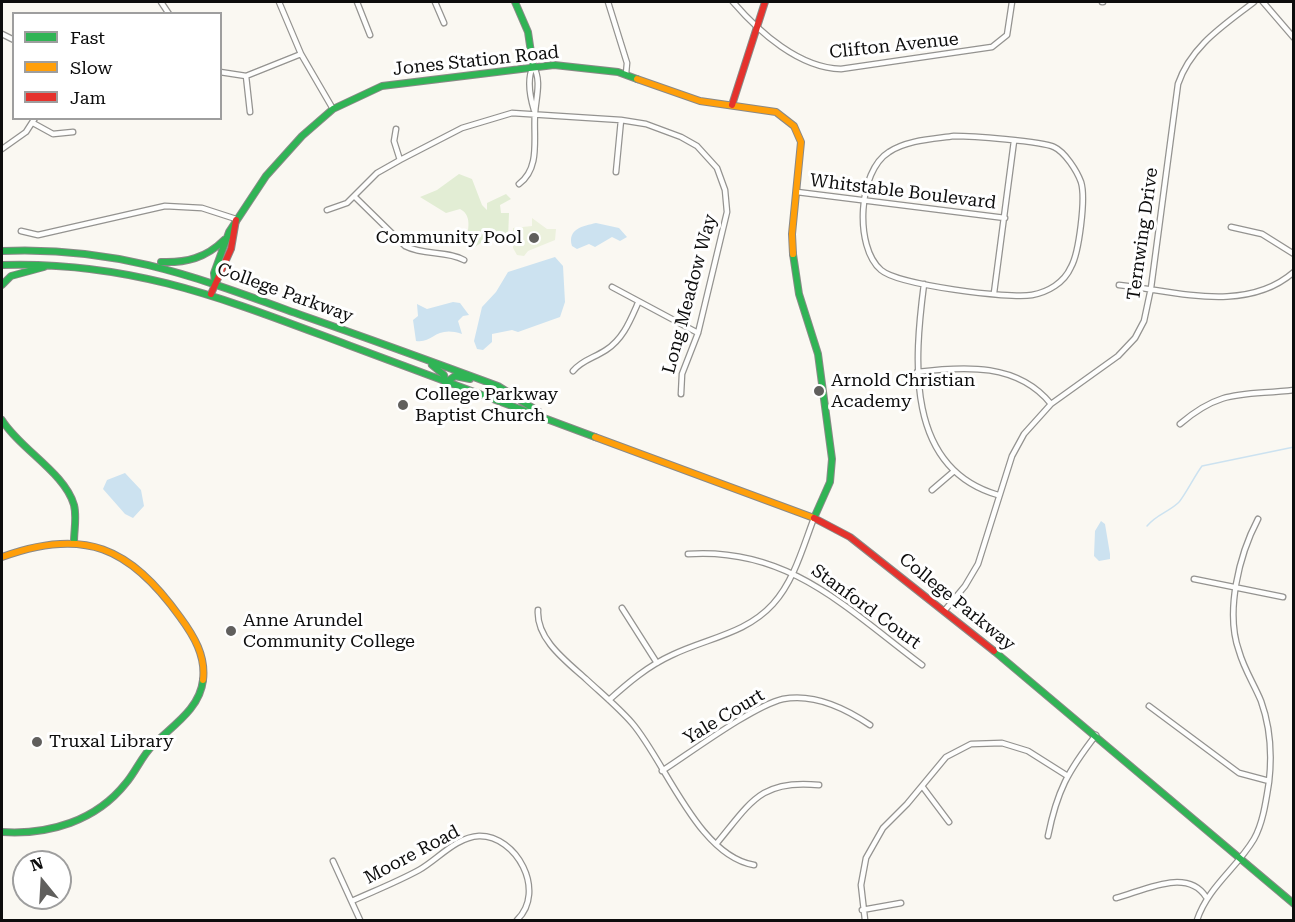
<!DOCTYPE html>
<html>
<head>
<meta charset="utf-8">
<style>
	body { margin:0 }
	#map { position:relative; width:1295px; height:922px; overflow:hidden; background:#faf8f2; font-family:"Roboto Serif",serif }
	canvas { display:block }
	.frame { position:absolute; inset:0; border:3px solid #0d0d0d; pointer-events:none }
	.legend { position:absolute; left:12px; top:12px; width:210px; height:108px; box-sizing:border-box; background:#fff; border:2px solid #9e9e9e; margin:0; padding:8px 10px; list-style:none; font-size:18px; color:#0d0d0d }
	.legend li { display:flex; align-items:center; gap:12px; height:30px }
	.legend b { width:30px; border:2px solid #9e9e9e }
	.north { position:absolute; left:12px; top:850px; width:60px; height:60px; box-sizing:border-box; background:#fff; border:2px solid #9e9e9e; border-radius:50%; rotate:342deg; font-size:16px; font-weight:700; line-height:24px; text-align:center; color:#0d0d0d }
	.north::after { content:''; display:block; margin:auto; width:21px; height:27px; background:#605f5d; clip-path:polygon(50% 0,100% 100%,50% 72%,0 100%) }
</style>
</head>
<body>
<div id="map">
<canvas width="1295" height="922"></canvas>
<div class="frame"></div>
<ul class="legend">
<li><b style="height:8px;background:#30b455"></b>Fast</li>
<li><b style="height:8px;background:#ff9f0a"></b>Slow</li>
<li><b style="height:8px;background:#e5322d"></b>Jam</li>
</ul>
<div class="north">N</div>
</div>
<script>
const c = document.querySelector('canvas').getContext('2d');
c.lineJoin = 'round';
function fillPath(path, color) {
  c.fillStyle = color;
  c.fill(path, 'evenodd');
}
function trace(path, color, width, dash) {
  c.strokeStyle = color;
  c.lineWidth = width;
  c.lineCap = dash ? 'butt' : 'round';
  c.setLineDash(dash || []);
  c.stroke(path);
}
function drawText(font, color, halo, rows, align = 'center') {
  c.font = font + ' "Roboto Serif",serif';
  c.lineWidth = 6;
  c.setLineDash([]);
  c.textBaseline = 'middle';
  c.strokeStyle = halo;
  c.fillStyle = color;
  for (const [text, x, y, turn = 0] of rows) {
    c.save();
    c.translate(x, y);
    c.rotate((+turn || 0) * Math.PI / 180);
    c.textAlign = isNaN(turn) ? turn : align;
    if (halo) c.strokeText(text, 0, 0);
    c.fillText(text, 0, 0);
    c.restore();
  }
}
const green = new Path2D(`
	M459 174 472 179 482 205 487 210V203L506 194 511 199 500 205 501 213H509L508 239 498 231 472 249 465 246C467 234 474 216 460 209L446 213 420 197 437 190Z`);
const pitch = new Path2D(`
	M532 218 547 229H556L555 240 528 251 524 256 517 255 513 248V228L532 226Z`);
const water = new Path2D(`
	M596 223 619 228 627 237 620 241 612 237 595 247 589 244 577 249 572 246C567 229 583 226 596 223Z
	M555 257 563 266 565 302 560 317 518 332 512 330 492 334V342L483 350 477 349 474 341 482 307 496 292 508 272Z
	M453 302 460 303 469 315 463 316 458 321 462 334C435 325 433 344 416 341L413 320 418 316 417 304 427 309Z
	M125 473 141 490 144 506 133 518 125 514 103 489 107 480Z
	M1101 521 1105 524 1110 554V559L1099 561 1094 556 1095 531Z`);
const stream = new Path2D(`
	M1147 526C1157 514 1167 513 1178 503 1183 499 1195 475 1202 466L1294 447`);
const street = new Path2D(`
	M161 2 169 14
	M279 2 301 54 333 109
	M357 2 370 35
	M435 2 444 23
	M608 2 627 63 626 74
	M733 2C759 32 799 68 841 69L992 47 1007 35 1012 2
	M1102 2H1103
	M1263 2 1294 38
	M2 34 14 40
	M533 66C527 79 530 97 534 110
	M220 72 246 76 301 54
	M246 76 250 112
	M33 123 53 134 73 132
	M396 129 394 141 400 160
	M954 136C970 136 1042 141 1054 147 1065 152 1077 171 1081 182 1086 198 1079 253 1071 267 1064 283 1048 292 1032 295 1009 299 898 285 881 270 854 247 858 171 889 152 907 140 933 139 954 136Z
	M2 149 26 132 35 118
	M616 172 621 120
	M519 184C541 168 533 137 535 113 536 98 542 79 533 66
	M797 192 1005 218
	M354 196 405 246C425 256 445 250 464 260
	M327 210 347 203 377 173 400 160 462 128 512 113 621 120 646 124 681 137 697 146 717 168 725 190 727 212 698 333 682 374 681 394
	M1231 227 1262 234 1294 254
	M21 231 38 235 165 206 202 208 236 219
	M924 284C914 361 905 468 998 495
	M1119 285C1175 291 1246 314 1294 272
	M612 287 698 333
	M994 293 1014 141
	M573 371C582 360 594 358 606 350 623 339 630 321 638 303
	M917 372C965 366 1018 363 1051 404
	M1180 424C1222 388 1243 396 1294 390
	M932 490 953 472
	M688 554C789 547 847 609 922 665
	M1194 579 1283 597
	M622 608 657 663
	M538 610C536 639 566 661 586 679 601 693 618 707 632 723 665 761 698 856 754 865
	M945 610 965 586 978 564 1012 456 1024 434 1051 404 1118 356 1135 338 1144 321 1151 288 1178 84C1191 46 1223 26 1254 2
	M609 700C629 682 648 666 672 655 707 638 746 634 773 604 794 581 803 547 814 518
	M1149 706 1239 773 1269 781
	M662 771C690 753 753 706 783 699 814 693 845 708 870 725
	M922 786 949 822
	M1048 836C1057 791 1068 771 1096 735
	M717 843C751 802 761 779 819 785
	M333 861 360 920
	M1116 898C1143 891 1187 867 1206 897
	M352 901C374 891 397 882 419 870 437 860 456 837 479 836 516 835 547 891 517 920
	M862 910 901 903
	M865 920 861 885 866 858 883 828 907 804 946 757 971 744 1002 743 1028 751 1066 775
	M1197 920C1208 887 1237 868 1254 839 1263 823 1266 801 1269 782 1272 756 1270 726 1261 701 1254 684 1244 669 1239 651 1225 612 1239 555 1258 519`);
const fast = new Path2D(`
	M515 2 528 32 533 66
	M2 251C117 246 196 277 301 315 367 338 433 362 498 386L539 412
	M793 254 799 294 818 354 832 459 830 482 814 518
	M161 262C186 263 206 258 224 240
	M2 265C134 261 227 300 348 345 430 376 513 406 595 437
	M215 283 214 273 229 232 266 176 302 136 333 109 382 86 554 65 618 72 637 79
	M2 285 11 276 44 267
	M432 365 444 375 445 383 455 376 470 379
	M2 420C20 449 65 473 74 505 77 517 74 530 74 542
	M994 651 1294 904
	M2 832C49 835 96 821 126 783 136 771 142 756 153 745 172 726 200 709 203 680`);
const slow = new Path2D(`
	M637 79 700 101 776 112 794 126 801 142 792 234 793 254
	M595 437 814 518
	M2 557C84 527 130 547 180 617 194 636 206 656 203 680`);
const jam = new Path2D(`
	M732 105 765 2
	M211 294 231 249 236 220
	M814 518 850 537 994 651`);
const markers = [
	[534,238,6,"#605f5d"],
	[819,391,6,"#605f5d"],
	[403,405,6,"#605f5d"],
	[231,631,6,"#605f5d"],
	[37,742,6,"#605f5d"]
];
const streetNames = [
	["Clifton Avenue",894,46,-6],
	["Jones Station Road",476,61,-6],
	["Whitstable Boulevard",903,192,7],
	["Ternwing Drive",1143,234,-82],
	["College Parkway",285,293,20],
	["Long Meadow Way",690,294,-75],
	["College Parkway",957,602,39],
	["Stanford Court",866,607,36],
	["Yale Court",724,717,-31],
	["Moore Road",412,855,-28]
];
const poiNames = [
	["Community Pool",522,238,"right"],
	["Arnold Christian",831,381],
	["Academy",831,402],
	["College Parkway",415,395],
	["Baptist Church",415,416],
	["Anne Arundel",243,621],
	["Community College",243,642],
	["Truxal Library",49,742]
];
fillPath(green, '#e2edd4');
fillPath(pitch, '#ecf1dd');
fillPath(water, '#cce2f0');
trace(stream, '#cce2f0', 1.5);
trace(street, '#949390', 7);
trace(fast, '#8a8987', 8);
trace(slow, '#8a8987', 8);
trace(jam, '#8a8987', 8);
trace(street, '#fefefd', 4.5);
trace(fast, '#30b455', 6);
trace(slow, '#ff9f0a', 6);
trace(jam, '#e5322d', 6);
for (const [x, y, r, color] of markers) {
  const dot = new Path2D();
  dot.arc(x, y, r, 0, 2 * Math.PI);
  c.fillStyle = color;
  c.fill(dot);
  trace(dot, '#fff', 2);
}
drawText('18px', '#0d0d0d', '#fff', streetNames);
drawText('18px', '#0d0d0d', '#fff', poiNames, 'left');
</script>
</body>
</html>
